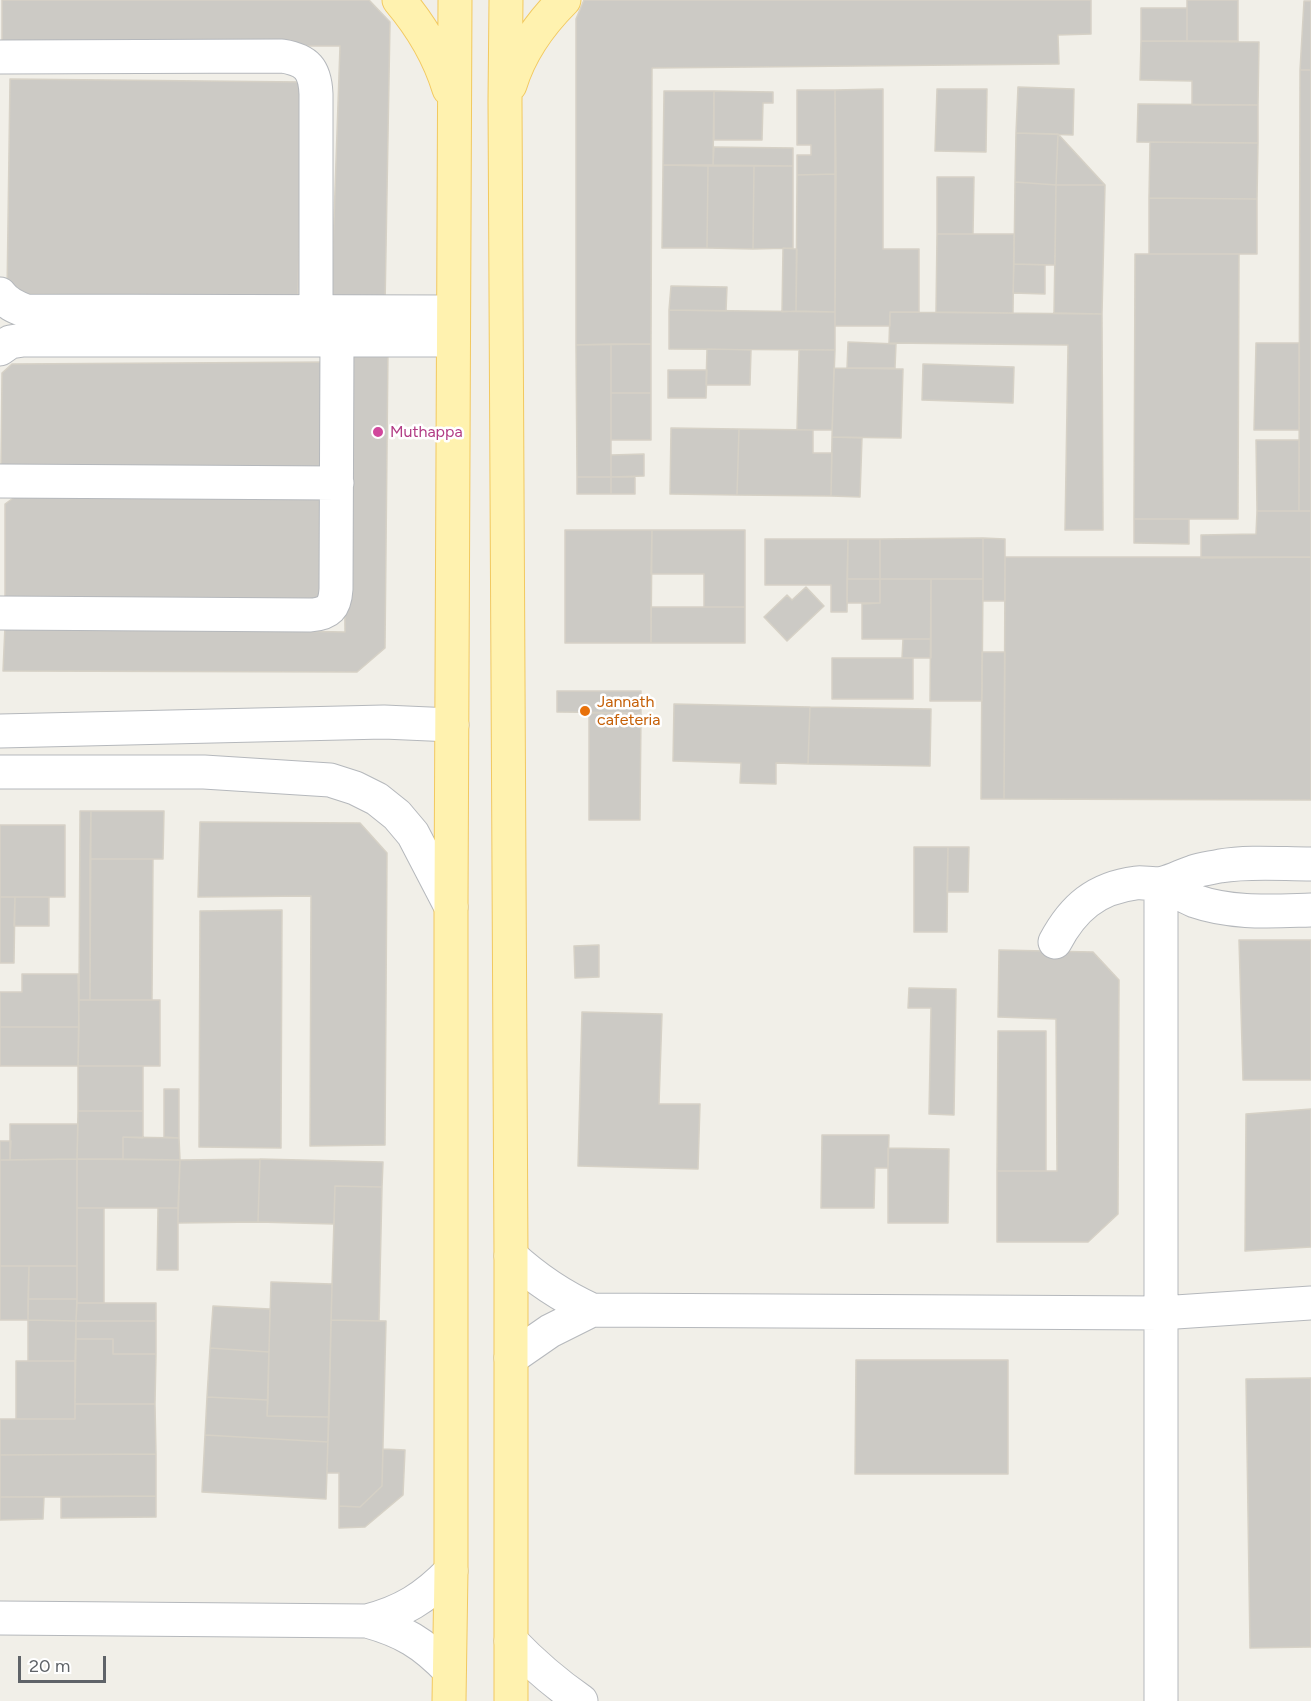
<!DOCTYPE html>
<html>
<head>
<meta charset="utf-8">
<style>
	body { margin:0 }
	#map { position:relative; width:1311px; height:1701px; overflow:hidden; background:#f1efe8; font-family:Figtree,sans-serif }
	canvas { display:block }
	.scale { position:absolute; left:18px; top:1656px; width:88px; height:27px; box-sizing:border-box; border:3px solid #5f6368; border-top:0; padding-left:8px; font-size:18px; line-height:21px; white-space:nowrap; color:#5f6368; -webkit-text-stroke:4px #fff; paint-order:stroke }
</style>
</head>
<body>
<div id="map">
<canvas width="1311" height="1701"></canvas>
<div class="scale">20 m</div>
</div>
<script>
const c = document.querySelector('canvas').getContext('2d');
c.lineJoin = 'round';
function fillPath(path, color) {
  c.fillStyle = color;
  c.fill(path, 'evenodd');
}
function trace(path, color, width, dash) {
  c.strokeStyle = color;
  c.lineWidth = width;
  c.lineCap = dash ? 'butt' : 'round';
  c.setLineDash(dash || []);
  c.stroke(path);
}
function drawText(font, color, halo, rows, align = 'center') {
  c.font = font + ' Figtree,sans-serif';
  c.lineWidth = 5;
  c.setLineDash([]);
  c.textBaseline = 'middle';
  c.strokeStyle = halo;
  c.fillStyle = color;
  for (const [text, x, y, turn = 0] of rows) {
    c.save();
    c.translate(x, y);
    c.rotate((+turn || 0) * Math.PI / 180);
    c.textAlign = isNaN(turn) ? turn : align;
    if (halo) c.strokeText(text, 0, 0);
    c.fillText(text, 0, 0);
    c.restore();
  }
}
const building = new Path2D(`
	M2 0H369L390 22 385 306H331L340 46H2Z
	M584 0H1091V34L1058 35 1059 64 652 68 651 344 576 345V19Z
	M1187 0H1238V41H1187Z
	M1304 1H1311V70H1300Z
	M1141 8H1187V41H1141Z
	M1141 41 1259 42 1258 105H1192V81L1140 80Z
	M1300 70H1311V511H1299Z
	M10 79 302 82 298 297 7 294Z
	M1018 87 1074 89 1073 135 1016 133Z
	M883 89V249H919V312H890V326H835V90Z
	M937 89H987L986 152 935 151Z
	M797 90H835L836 174 797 175V155H811V145H797Z
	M664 91H714L713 165H663Z
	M714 91 773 92V103H763L762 140H714Z
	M1138 104 1258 105V143L1137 142Z
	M1016 133 1058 134 1056 185 1015 182Z
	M1058 134 1105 185H1056Z
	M1150 142 1258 143 1257 199 1149 198Z
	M714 147 793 148V166L713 165Z
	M663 165 708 166 707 248H662Z
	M708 166H754L753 249 707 248Z
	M754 166H793V248L753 249Z
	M836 174 835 312 796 311 797 175Z
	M937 177H974L973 234H937Z
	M1015 182 1056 185 1055 265 1014 264Z
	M1056 185H1105L1102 314 1054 313Z
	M1149 198 1257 199V254H1149Z
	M937 234H1014L1013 313 936 312Z
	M783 248 797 249 796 311 782 312Z
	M1135 254H1239L1238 519H1134Z
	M1014 264 1045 265V294L1013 293Z
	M671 286 727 287 726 311 669 310Z
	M669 310 835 312V350L669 349Z
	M890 312 1102 314 1103 530H1065L1068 345 889 343Z
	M848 342 896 344 895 368H847Z
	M1256 343H1299V430H1254Z
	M611 344H651V393H611Z
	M611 344V477H577L576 345Z
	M342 349H388L385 648 357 672 3 671 5 626 345 632Z
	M707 349 751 350 750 385H706Z
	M799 350H835L832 430H797Z
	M333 362V474L1 465 2 373 12 364Z
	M923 364 1014 367 1013 403 922 400Z
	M834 368 903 369 901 438 832 437Z
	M668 370H707L706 398H668Z
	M611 393H651V440H611Z
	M671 428 739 429 737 495 670 494Z
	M739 429 813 430V453H832L831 496 737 495Z
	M832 437 862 438 860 497 831 496Z
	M1256 440H1299V511H1257Z
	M644 454V476L611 477V455Z
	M577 477H611V494H577Z
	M611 477H635V494H611Z
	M327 492V605L5 606V504L16 496Z
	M1257 511H1311V557L1201 558V535L1256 534Z
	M1134 519H1189V544L1134 543Z
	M565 530H652L651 643H565Z
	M652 530H745V607H704V574H651Z
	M983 538V579H880V539Z
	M983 538 1005 539V601H983Z
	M765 539H848L847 612H831V585H765Z
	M848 539H880V579H847Z
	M1005 557H1311V800L1004 799Z
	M847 579H880V603H847Z
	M880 579H931V639H862V604L880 603Z
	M931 579H983L982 701H930Z
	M806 587 824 606 787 641 764 617 787 595 792 600Z
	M651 607H745V643H651Z
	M903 639H931V658H902Z
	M982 652H1005L1004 799H981Z
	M832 658H913V699H832Z
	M557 691H641V713L557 712Z
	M674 704 810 707 808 764 776 763V784L740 783 741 763 673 761Z
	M810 707 931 709 930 766 808 764Z
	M589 713H641L640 820H589Z
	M80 811H91L90 1000H79Z
	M91 811H164L163 859H90Z
	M200 822 360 823 387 853 385 1145 310 1146 311 896 198 897Z
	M0 825H65V897H0Z
	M914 847H948L947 932H914Z
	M948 847H969L968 892H947Z
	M90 859H153L152 1000H90Z
	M0 897H15L14 963H0Z
	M15 897H49V926H14Z
	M282 910 281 1148 199 1147 200 911Z
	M1239 940H1311V1080H1243Z
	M599 945V977L575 978 574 946Z
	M999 950 1093 952 1119 980 1118 1214 1088 1242H997V1171H1057L1056 1019 998 1017Z
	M22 974H78L79 1027H0V992H22Z
	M909 988 956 989 954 1115 929 1114 931 1008H908Z
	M79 1000H160V1066H78Z
	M582 1012 662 1014 659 1104H700L698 1169 578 1166Z
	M0 1027H79L78 1066H0Z
	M998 1031H1046V1171H997Z
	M78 1066H143V1111H78Z
	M164 1089H179V1138L164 1137Z
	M1311 1109V1247L1245 1251 1246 1114Z
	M78 1111H143V1138L123 1137V1159H77Z
	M10 1124H78L77 1159 10 1160Z
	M822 1135H889L888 1168H875L874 1208H821Z
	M123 1137 179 1138 180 1160 123 1159Z
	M0 1141H11L10 1160H0Z
	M888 1148 949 1149 948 1223H888Z
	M77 1159 180 1160 178 1208H77Z
	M77 1159V1266H0V1160Z
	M260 1159 383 1162 382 1187 335 1186 334 1224 258 1222Z
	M260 1159 258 1222 178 1223 180 1160Z
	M335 1186 382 1187 379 1321 331 1320Z
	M77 1208H104V1303H77Z
	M158 1208H178V1270H157Z
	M0 1266H29L28 1320H0Z
	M29 1266H77V1299H28Z
	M271 1282 332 1284 329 1417 267 1416Z
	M28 1299H77L76 1321 28 1320Z
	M77 1303H156V1321H76Z
	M213 1306 270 1309 269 1352 210 1348Z
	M28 1320 76 1321 75 1361H28Z
	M331 1320 386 1321 382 1486 360 1507 339 1506V1473H327Z
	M76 1321H156V1354H113V1339H76Z
	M76 1339H113V1354H156L155 1404H75Z
	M210 1348 269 1352 268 1400 207 1397Z
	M856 1360H1008V1474H855Z
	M16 1361H75V1419H16Z
	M1311 1378V1647L1250 1648 1246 1379Z
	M207 1397 268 1400 267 1416 329 1417 328 1442 205 1435Z
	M75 1404H155L156 1454 0 1455V1419H75Z
	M205 1435 328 1442 326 1499 202 1492Z
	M383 1449 405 1450 403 1495 365 1527 339 1528V1506L360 1507 382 1486Z
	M156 1454V1496L0 1497V1455Z
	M156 1496V1517L61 1518V1497Z
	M0 1497H44L43 1519 0 1520Z`);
const minor = new Path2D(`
	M0 57 282 56C307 60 315 69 316 94V311
	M0 294C6 303 15 307 26 311L453 312
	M0 349 10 342 23 340H453
	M0 481 337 483
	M0 613 310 615C329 614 335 607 336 589L337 339
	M0 731 384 722 452 725
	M0 772H204L330 780 355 788 377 799 397 815 413 834 451 907
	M1161 884C1172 889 1183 896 1195 901 1232 914 1272 911 1311 910
	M1055 942C1073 908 1096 888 1136 883 1144 882 1154 885 1163 883 1173 881 1183 875 1193 872 1201 869 1211 868 1220 866 1249 861 1281 864 1311 864
	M511 1256C536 1279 561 1296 592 1310L1161 1313 1311 1303
	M511 1358 550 1331 592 1310
	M0 1618 367 1621C402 1612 425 1598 451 1571
	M367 1621C403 1631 423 1643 449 1670
	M511 1641C533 1664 555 1683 581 1701
	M1161 1701V884`);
const major = new Path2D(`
	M399 0C421 26 439 56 449 89
	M506 0 505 101 511 1256V1701
	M510 85C520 52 540 24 564 0
	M449 1701 451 1571V907L455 0`);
const markers = [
	[378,432,6,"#d1479c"],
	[585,711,6,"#e8710a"]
];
const hotelNames = [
	["Muthappa",390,432]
];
const foodNames = [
	["Jannath",597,702],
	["cafeteria",597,720]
];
fillPath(building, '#cccac5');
trace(building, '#d6d1c6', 1.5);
trace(minor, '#b5b8bc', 35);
trace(major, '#f2c960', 35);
trace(minor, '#fff', 33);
trace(major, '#fff2af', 33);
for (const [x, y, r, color] of markers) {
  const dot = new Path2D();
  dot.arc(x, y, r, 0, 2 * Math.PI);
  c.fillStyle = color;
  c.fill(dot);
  trace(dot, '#fff', 2);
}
drawText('16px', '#b23c85', '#fff', hotelNames, 'left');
drawText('16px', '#c56008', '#fff', foodNames, 'left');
</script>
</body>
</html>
